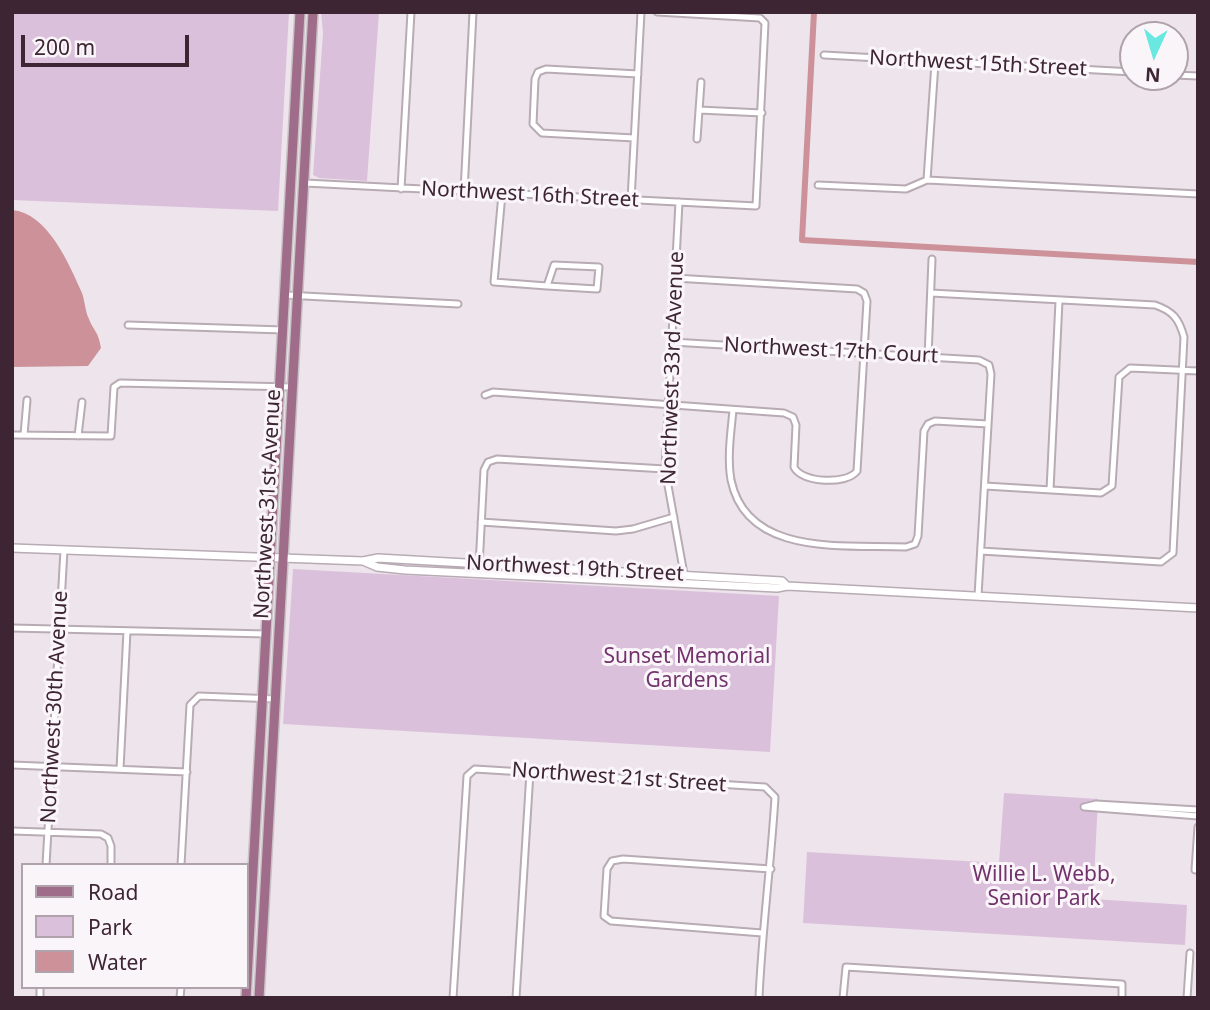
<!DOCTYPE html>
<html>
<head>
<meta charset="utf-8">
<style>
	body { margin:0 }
	#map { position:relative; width:1210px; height:1010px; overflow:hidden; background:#ede5eb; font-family:"Noto Sans",sans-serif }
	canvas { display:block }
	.frame { position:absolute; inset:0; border:14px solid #3e2533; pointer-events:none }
	.legend { position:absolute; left:21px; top:863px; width:228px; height:126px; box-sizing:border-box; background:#faf5f9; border:2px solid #afa2aa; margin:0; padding:9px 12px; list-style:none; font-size:21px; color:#3e2533 }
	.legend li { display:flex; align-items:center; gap:14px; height:35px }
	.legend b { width:35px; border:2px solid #afa2aa }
	.north { position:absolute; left:1119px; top:21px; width:70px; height:70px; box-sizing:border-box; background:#faf5f9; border:2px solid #afa2aa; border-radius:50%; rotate:184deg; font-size:19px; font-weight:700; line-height:28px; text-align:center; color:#3e2533 }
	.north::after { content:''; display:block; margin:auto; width:24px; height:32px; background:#68e8e1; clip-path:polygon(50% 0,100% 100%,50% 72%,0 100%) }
	.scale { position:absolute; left:21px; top:35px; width:168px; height:32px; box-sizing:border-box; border:4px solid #3e2533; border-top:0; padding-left:9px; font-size:21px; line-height:24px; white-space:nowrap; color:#3e2533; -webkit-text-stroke:5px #faf5f9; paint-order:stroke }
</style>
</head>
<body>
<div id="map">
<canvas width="1210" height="1010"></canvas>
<div class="frame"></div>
<ul class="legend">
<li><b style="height:9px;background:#9f6d89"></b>Road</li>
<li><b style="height:19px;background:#dbc0dc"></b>Park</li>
<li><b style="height:19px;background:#cd919a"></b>Water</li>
</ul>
<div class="north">N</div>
<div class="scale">200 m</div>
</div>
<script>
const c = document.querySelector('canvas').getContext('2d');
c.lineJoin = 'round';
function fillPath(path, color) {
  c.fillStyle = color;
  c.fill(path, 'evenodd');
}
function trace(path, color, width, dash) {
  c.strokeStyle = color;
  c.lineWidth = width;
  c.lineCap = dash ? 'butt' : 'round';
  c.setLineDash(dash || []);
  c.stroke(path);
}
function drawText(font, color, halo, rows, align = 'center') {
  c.font = font + ' "Noto Sans",sans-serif';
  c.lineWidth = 6;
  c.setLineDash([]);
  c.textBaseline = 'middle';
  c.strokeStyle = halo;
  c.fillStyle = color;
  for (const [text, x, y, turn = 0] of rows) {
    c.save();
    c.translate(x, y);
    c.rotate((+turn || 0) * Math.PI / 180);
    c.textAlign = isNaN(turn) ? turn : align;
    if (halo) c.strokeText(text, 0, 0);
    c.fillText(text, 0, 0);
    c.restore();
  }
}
const green = new Path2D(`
	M12 12H289L278 211 12 200Z
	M321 12H379L367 181 319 178 313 175 323 33Z
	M293 569 779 596 770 752 283 724Z
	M1004 793 1098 799 1093 899 1187 905 1185 945 803 923 807 852 999 863Z`);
const water = new Path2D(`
	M12 210C48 213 69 264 82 293 85 301 85 311 89 319 94 332 98 330 101 348L88 366 12 367Z`);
const canal = new Path2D(`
	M814 12 802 240 1198 262`);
const minor = new Path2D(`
	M824 55 1133 72
	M1175 75 1198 76
	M699 110 762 113
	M634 138 542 133 533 124 535 79 538 72 546 69 638 74
	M697 139 701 82
	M927 180 935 63
	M305 183 756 206 765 23 760 18 657 12
	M818 185 906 189 927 180 1198 194
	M401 189 411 12
	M464 192 473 12
	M502 194 494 282 547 286
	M631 200 641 12
	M679 202 665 469 684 574
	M554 265 599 267 597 289 547 286Z
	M931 293 1155 305C1173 311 1179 319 1184 337L1173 553 1161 562 981 551
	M285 295 458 304
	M128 325 283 330
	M672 342 979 360 989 365 991 374 978 596
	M928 357 932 259
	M485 395 493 392 784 413 793 417 796 425 794 467C801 483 847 485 857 471L867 301 864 293 857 289 675 278
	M733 410C731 432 727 457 731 480 747 558 846 544 906 547L915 544 918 536 924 431 928 424 935 421 988 424
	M12 435 111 436 114 387 120 383 292 387
	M24 435 27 400
	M78 436 82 402
	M985 486 1101 493 1112 486 1119 377 1130 368 1198 371
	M1050 490 1059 301
	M481 522 616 531 633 529 674 517
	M479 567 484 470 488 462 497 459 665 469
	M12 628 267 634
	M12 765 187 772
	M120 769 127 631
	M1084 807 1096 804 1198 810
	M1084 807 1198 816
	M12 831 101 834 108 838 111 846V865
	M46 865 64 550
	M181 865 190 705 199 696 276 699
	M1195 870 1198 827
	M762 933 611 921 604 916 607 869 612 861 623 859 771 869
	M40 998V987
	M180 998 181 987
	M453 998 467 776 475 769 765 787 775 797C771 864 762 930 759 998
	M516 998 530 772
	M843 998 846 967 1122 984V998
	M1187 998 1190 953`);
const tertiary = new Path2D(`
	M12 548 363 561 378 558 782 581 787 586
	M363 561 377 567 405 570 777 588 787 586 1198 608`);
const primary = new Path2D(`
	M246 998 300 12
	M259 998 313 12`);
const streetNames = [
	["Northwest 15th Street",978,64,3],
	["Northwest 16th Street",530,195,3],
	["Northwest 17th Court",831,351,3],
	["Northwest 33rd Avenue",673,368,-88],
	["Northwest 31st Avenue",268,504,-87],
	["Northwest 19th Street",575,569,3],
	["Northwest 30th Avenue",55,707,-87],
	["Northwest 21st Street",619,778,4]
];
const parkNames = [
	["Sunset Memorial",687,657],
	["Gardens",687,681],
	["Willie L. Webb,",1044,875],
	["Senior Park",1044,899]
];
fillPath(green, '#dbc0dc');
fillPath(water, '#cd919a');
trace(canal, '#cd919a', 6);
trace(minor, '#b8abb4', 9);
trace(tertiary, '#b8abb4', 10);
trace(primary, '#c9c2c6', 12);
trace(minor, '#fff', 5);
trace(tertiary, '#fff', 7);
trace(primary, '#9f6d89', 9);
drawText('21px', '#3e2533', '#faf5f9', streetNames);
drawText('21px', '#72326c', '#faf5f9', parkNames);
</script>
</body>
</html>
